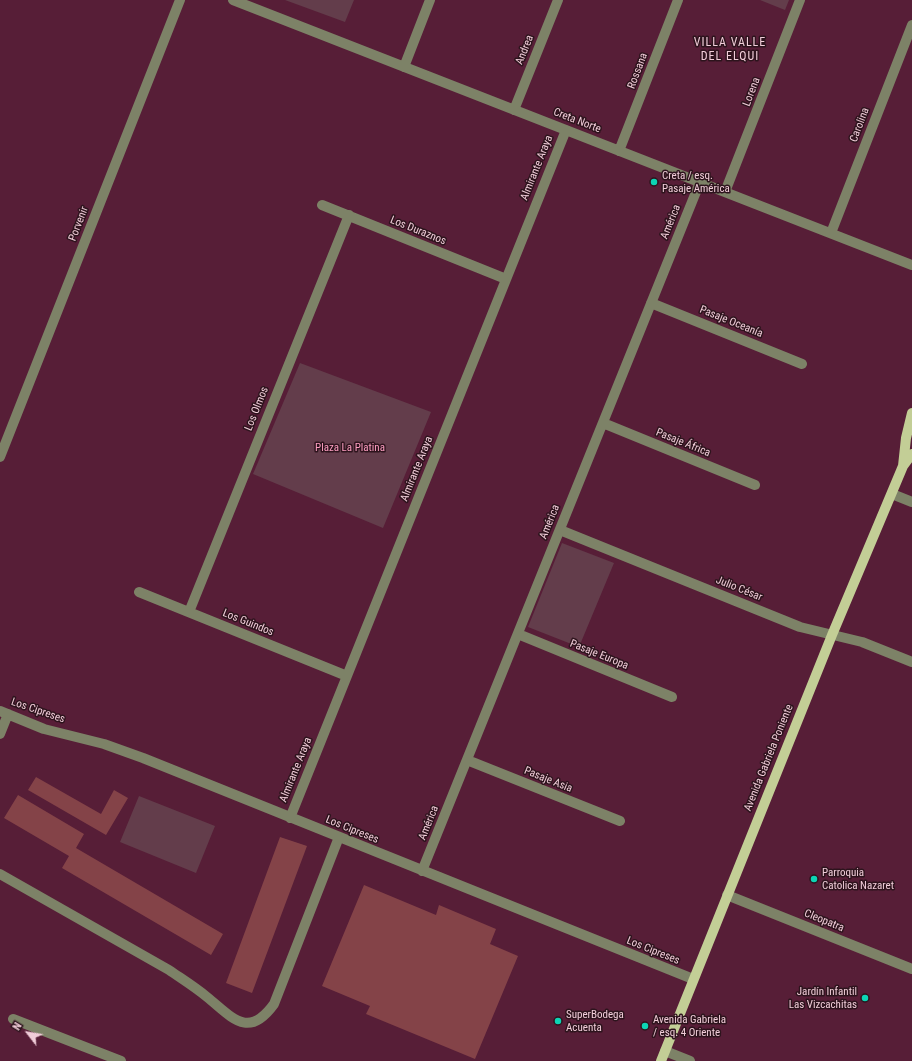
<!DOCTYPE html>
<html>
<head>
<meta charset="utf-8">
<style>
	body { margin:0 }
	#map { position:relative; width:912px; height:1061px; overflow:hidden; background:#571e37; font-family:"Roboto Condensed",sans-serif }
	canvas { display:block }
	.north { position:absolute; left:8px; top:1013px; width:40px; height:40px; -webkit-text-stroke:3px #2d141d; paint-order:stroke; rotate:301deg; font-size:11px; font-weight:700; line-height:16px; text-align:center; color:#f1cdd9 }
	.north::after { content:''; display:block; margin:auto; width:14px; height:18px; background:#f1cdd9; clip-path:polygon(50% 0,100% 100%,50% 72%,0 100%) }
</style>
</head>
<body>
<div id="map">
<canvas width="912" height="1061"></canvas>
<div class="north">N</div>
</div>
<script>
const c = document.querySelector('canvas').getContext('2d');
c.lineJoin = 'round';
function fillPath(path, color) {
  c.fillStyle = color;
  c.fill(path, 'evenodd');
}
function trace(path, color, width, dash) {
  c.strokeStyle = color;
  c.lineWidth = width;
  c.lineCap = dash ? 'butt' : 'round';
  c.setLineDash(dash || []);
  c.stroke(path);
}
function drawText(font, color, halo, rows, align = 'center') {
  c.font = font + ' "Roboto Condensed",sans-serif';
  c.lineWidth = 3;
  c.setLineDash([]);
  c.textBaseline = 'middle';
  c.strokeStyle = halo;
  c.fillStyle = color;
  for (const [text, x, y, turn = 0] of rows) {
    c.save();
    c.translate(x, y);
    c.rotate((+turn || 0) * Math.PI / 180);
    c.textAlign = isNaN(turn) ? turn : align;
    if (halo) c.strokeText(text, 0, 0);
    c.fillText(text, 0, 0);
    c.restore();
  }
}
const green = new Path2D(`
	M285 0H354L345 22Z
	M760 0H789L785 10Z
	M300 363 431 412 383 528 253 474Z
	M562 543 614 563 579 647 528 627Z
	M139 796 215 826 196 873 120 842Z`);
const building = new Path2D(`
	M36 777 101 814 114 790 128 798 106 835 28 790Z
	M18 795 84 834 76 848 223 934 211 955 62 868 69 856 4 818Z
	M280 837 307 846 252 993 226 983Z
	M364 885 436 915 439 905 496 929 490 944 518 956 475 1059 366 1014 370 1006 322 986Z`);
const minor = new Path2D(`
	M233 0 912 265
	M404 67 430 0
	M514 110 558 0
	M619 151 678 0
	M725 192 800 0
	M322 205 506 279
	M831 233 912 25
	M651 303 802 364
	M603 423 755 485
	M0 457 180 0
	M892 494 912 502
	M560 530 800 627 862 642 912 662
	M139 592 347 676
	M189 612 349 215
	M518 634 672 697
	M0 711 44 729 104 744 143 758 693 979
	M0 734 8 714
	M467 760 620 821
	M290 818 566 130
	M422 871 700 182
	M0 874 169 970C182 979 195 987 207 997 232 1017 248 1040 274 1004L339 837
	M727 895 912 969
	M13 1019 121 1061
	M665 1051 690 1061`);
const major = new Path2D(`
	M903 466 906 438 912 413
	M661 1061 832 635 903 466 912 454`);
const markers = [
	[654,182,4,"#0cd5b5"],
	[814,879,4,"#0cd5b5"],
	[865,998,4,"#0cd5b5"],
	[558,1021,4,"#0cd5b5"],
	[645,1026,4,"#0cd5b5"]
];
const streetNames = [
	["Andrea",525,50,-68],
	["Rossana",638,71,-69],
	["Lorena",752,92,-69],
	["Creta Norte",577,121,21],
	["Carolina",860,125,-69],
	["Almirante Araya",537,168,-68],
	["América",671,222,-68],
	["Porvenir",79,224,-69],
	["Los Duraznos",418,231,22],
	["Pasaje Oceanía",731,322,22],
	["Los Olmos",257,409,-68],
	["Pasaje África",683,443,22],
	["Almirante Araya",417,469,-68],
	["América",550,522,-68],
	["Julio César",739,589,22],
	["Los Guindos",248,623,22],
	["Pasaje Europa",599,655,22],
	["Los Cipreses",38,711,19],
	["Avenida Gabriela Poniente",769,758,-68],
	["Almirante Araya",296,770,-68],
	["Pasaje Asia",548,780,22],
	["América",429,823,-68],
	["Los Cipreses",352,830,22],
	["Cleopatra",824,921,22],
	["Los Cipreses",653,951,22]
];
const poiNames = [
	["Creta / esq.",662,176],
	["Pasaje América",662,189],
	["Parroquia",822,873],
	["Catolica Nazaret",822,886],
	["Jardín Infantil",857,992,"right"],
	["Las Vizcachitas",857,1005,"right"],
	["SuperBodega",566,1015],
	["Acuenta",566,1028],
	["Avenida Gabriela",653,1020],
	["/ esq. 4 Oriente",653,1033]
];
const parkNames = [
	["Plaza La Platina",350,448]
];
const neighbourhoodNames = [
	["VILLA VALLE",730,43],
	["DEL ELQUI",730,57]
];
fillPath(green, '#633d4b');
fillPath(building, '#844348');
trace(minor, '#7d8267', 10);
trace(major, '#c3ce96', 10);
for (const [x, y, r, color] of markers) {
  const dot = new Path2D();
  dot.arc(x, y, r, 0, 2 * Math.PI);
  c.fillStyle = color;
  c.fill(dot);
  trace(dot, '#2d141d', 1.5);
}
drawText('11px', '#f1cdd9', '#2d141d', streetNames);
drawText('11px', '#f1cdd9', '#2d141d', poiNames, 'left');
drawText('11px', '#fe9fc2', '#2d141d', parkNames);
c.letterSpacing = '1px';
drawText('12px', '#f1cdd9', '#2d141d', neighbourhoodNames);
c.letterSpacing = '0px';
</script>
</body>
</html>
